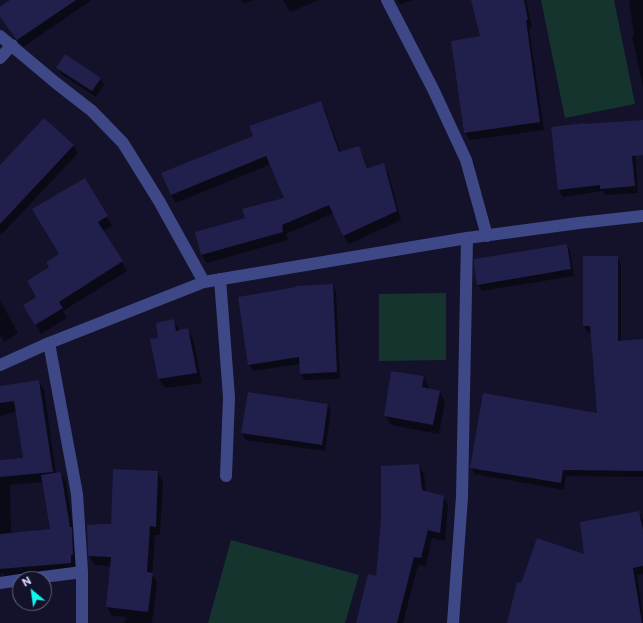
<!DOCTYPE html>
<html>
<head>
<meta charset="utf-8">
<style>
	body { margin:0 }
	#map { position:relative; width:643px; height:623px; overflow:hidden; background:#13122a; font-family:Commissioner,sans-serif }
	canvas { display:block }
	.north { position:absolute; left:12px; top:571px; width:40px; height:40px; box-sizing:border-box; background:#13122a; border:1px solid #64647f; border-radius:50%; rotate:331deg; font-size:11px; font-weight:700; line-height:16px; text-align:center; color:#dddefe }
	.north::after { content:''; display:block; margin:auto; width:14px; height:18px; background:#12f5e8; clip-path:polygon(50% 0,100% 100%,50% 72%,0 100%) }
</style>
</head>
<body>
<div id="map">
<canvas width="643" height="623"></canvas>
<div class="north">N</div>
</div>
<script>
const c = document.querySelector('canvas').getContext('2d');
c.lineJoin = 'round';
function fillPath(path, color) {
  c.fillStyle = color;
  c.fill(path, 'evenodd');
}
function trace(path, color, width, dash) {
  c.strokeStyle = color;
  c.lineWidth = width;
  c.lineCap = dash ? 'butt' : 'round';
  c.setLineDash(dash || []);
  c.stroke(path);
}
const green = new Path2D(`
	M541 0H614L635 104 565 118Z
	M446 293V360L379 361V294Z
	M231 540 359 575 345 623H208Z`);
const shadow = new Path2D(`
	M15 0H92L23 47 0 17V8Z
	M241 0H254L244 4Z
	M283 0H319L290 12Z
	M397 0H413L400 4Z
	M472 0H526L532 27 529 28 544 130 470 140 465 133 452 41 481 37Z
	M629 0H643V87L632 36 634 35Z
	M58 68 100 78 104 85 96 97 61 74Z
	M320 102 325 110 341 153 358 147 363 155 368 168 383 164 388 172 401 220 349 244 344 236 334 213 286 234 288 240 207 263 202 255 196 233 246 219 285 198 271 164 176 203 171 195 254 136Z
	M585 125 633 128 638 193 605 195 603 191 563 197 559 190 552 128Z
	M73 145 78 153 1 235 0 233V167Z
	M84 179 112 226 103 231 127 271 63 311 67 318 41 334 25 305 38 298 50 267 60 255Z
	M567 245 570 251 574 276 482 291 478 285Z
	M617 257 621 264V342L643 340V477L566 476 564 490 475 474 471 468 598 414 591 332 588 333 584 326Z
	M333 285 336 292 340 379 304 380 301 374 300 364 253 371 249 365Z
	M0 300 18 333 4 342 0 335Z
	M173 320 180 331 187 329 193 339 202 383 165 388 159 379 160 338Z
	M424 377 429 387V390L440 392 445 402 439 434 391 425 385 415Z
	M39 382 44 390 56 474 61 473 66 482 74 532 76 537V571L5 577 2 572 0 578V461L24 459 17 411 0 416V387ZM44 482 51 530 11 534 10 485Z
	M328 405 331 411 325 451 246 440 242 433Z
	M419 466 424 474 426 492 443 497 448 505 445 541 432 538 426 566 418 565 403 623H357L377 577Z
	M158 472 163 481 160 535H155L152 574 157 583 152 623H124L126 617 112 616 107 607 112 566 95 565 89 556 112 525Z
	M639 512 643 520V574L637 575 643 614V623H514L522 584 585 556Z`);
const building = new Path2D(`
	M10 0H76L17 40 0 17V7Z
	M471 0H524L528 20H526L540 122 464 133 451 41 480 36Z
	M65 54 101 78 92 91 56 68Z
	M321 101 339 152 359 146 367 168 384 163 397 211 343 236 329 205 282 225 283 232 201 255 195 232 245 218 242 209 284 198 266 156 171 195 161 173 253 136 249 126Z
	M44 118 74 145 0 224V165Z
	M643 120V155L632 156 635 186 600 189V185L558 190 551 127 585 123V124Z
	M85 178 108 216 98 222 123 261 59 302 63 308 35 325 23 305 36 297 27 281 49 267 46 262 59 254 32 209Z
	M567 244 571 269 477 285 474 265V259Z
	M583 256H618V341L643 339V471L563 470 561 483 470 468 483 393 597 413 590 326H583Z
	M333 284 337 372 300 374 299 357 248 365 238 297 296 287V286Z
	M174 319 176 331 188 328 197 373 158 379 150 339 158 338 156 323Z
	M391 371 424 376 422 387 440 391 433 425 384 416Z
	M39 380 53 472 0 477V460L23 458 14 401 0 403V386Z
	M248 392 328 404 322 445 241 433Z
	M419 464 422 490 444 496 440 533 428 530 421 558 414 557 397 623H356L368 574 376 576 381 519V466Z
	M113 469 158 471 156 527 150 526 147 572 153 573 148 612 106 607 111 557 88 556 87 525 101 524H111Z
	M61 472 70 527H72L73 555H71V563L0 569V534L50 529 41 475Z
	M639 511 643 530V566L633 568 642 623H507L517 582 521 583 537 538 584 554 580 522Z`);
const minor = new Path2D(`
	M387 0 433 89 466 160 487 236
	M0 36 56 83 92 111 123 143 159 201 204 282
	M0 58 12 45
	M220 279 229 397 226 476
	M49 343 77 494 82 572V623
	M0 365 49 343 204 282 467 238 579 223 643 216
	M28 579 82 572
	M0 583 20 580
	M453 623 462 497 467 238`);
fillPath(green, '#15342e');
fillPath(shadow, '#0007');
fillPath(building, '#211f4b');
trace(minor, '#3f4887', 12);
</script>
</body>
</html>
